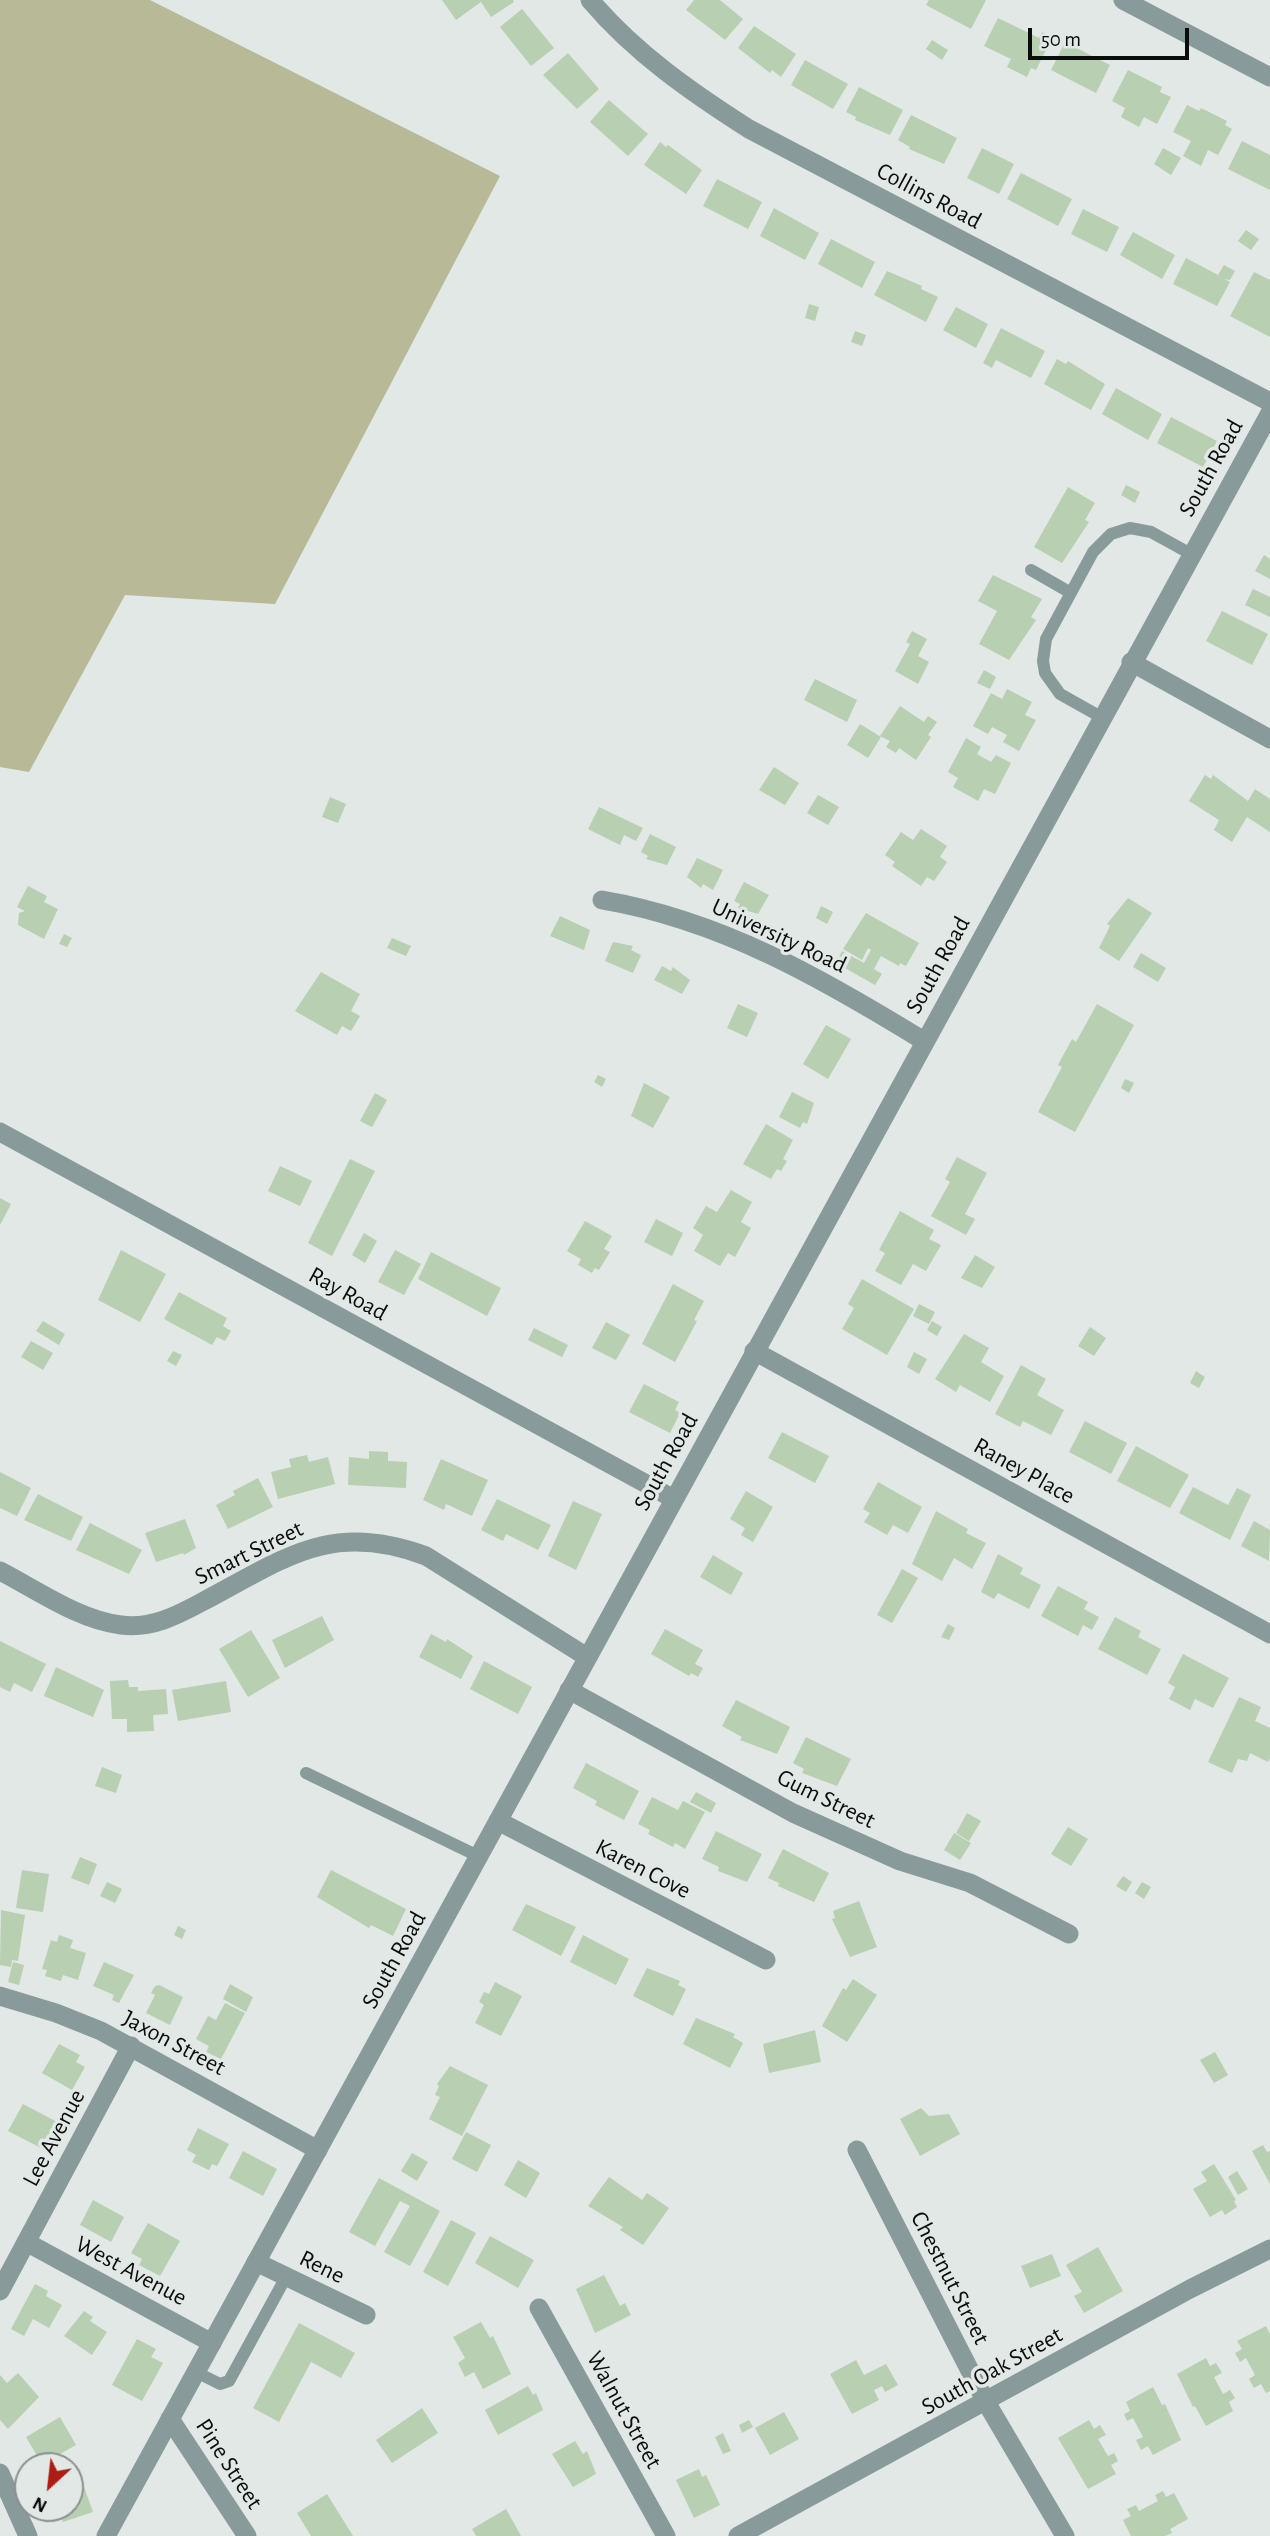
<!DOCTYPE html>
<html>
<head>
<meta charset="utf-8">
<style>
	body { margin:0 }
	#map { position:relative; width:1270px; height:2536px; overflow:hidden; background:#e1e8e5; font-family:"Alegreya Sans",sans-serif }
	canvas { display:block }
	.north { position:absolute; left:14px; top:2452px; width:70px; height:70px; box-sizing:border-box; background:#e1e8e5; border:2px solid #8b908e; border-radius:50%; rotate:207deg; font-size:19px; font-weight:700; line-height:28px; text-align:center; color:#0b0d0c }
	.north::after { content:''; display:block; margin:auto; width:24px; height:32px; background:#ad1d14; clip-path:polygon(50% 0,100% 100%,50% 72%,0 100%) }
	.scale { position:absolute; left:1028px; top:28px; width:161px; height:32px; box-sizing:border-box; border:4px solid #0b0d0c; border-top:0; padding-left:9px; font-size:21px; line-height:24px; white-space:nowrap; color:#0b0d0c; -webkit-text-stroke:5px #e1e8e5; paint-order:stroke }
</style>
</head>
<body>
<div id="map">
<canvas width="1270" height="2536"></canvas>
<div class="north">N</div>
<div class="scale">50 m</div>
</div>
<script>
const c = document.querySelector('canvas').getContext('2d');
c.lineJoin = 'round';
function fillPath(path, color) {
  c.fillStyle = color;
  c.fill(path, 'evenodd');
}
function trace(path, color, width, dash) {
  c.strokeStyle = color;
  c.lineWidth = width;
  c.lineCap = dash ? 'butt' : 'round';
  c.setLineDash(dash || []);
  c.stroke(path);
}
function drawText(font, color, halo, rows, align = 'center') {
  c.font = font + ' "Alegreya Sans",sans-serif';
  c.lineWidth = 7;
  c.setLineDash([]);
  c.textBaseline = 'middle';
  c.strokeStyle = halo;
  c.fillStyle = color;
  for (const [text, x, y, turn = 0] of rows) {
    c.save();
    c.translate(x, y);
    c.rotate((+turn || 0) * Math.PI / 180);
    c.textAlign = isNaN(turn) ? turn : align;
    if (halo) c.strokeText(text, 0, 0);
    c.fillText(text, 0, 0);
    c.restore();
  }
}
const forest = new Path2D(`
	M0 0H150L500 176 275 604 125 595 29 772 0 767Z`);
const building = new Path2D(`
	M442 0H513L514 2 491 17 481 2 456 20Z
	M694 0H720L743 19 725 40 686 10Z
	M929 0H986L971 29 926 5Z
	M522 9 554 48 531 66 500 27Z
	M998 18 1039 38 1042 32 1052 38 1036 70 1031 68 1027 77 1007 67 1011 59 984 46Z
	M754 26 796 54 781 77 772 70 770 73 738 48Z
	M932 40 948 50 942 60 926 49Z
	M1065 42 1110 65 1096 93 1051 70Z
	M568 53 599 89 577 109 543 75Z
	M805 60 848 84 833 109 791 85Z
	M1128 70 1162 87 1160 92 1171 97 1157 124 1144 117 1139 127 1121 117 1125 108 1112 101Z
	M859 87 903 110 890 135 855 120 856 117 846 112Z
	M609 100 648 134 628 156 590 122Z
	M1187 105 1199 111 1201 108 1227 121 1225 125 1232 129 1218 155 1208 150 1201 166 1183 156 1191 141 1173 132Z
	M911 115 957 138 944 164 909 149 910 147 898 140Z
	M1242 141 1270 155V190L1228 169Z
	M660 142 666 147 668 145 702 170 686 194 644 165Z
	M982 148 1014 164 999 194 967 178Z
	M1163 148 1181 158 1171 175 1154 164Z
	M1021 173 1072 199 1058 226 1007 199Z
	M717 179 762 202 748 229 703 206Z
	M774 208 819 233 805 260 760 236Z
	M1083 209 1119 227 1107 252 1071 234Z
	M1246 230 1259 239 1251 250 1238 241Z
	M1133 232 1175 255 1162 279 1120 255Z
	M831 239 875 262 862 288 818 264Z
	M1186 258 1218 275 1224 265 1235 271 1230 280 1224 279 1230 282 1217 306 1173 284Z
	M887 271 922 286 921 289 938 297 926 322 874 295Z
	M1254 272 1270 280V337L1230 316Z
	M809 304 819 307 815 321 805 318Z
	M956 307 988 324 976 348 943 330Z
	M1001 328 1045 351 1031 378 996 360 992 368 983 363Z
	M855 331 866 335 862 346 851 342Z
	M1057 359 1066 364 1068 361 1105 384 1091 410 1044 384Z
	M1116 388 1162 414 1148 440 1102 414Z
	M1171 417 1217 441 1203 467 1157 443Z
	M1126 485 1140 492 1135 503 1121 495Z
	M1068 487 1095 503 1085 520 1089 522 1062 563 1034 547Z
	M1264 555 1270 559V579L1255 571Z
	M993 575 1042 599 1031 617 1036 620 1009 660 979 644 997 611 978 601Z
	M1253 589 1270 597V617L1245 605Z
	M1222 611 1268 634 1252 665 1206 641Z
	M912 631 927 639 918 656 929 662 918 684 895 671 910 644 906 642Z
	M984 670 996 677 990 689 977 683Z
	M815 679 857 700 847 722 804 700Z
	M1007 689 1032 702 1025 715 1036 720 1019 751 1003 742 1007 735 992 727 988 734 973 726 991 693 1002 699Z
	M900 706 924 722 928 716 937 722 928 735 931 737 916 760 899 748 896 753 886 747 890 741 880 736Z
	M860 724 881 737 868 758 847 745Z
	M966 738 981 747 977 754 991 762 996 755 1011 763 995 794 984 789 978 801 953 787 958 778 948 772Z
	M774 767 799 783 785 805 759 790Z
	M1205 775 1211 779 1213 775 1248 801 1255 789 1270 799V832L1247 817 1232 842 1214 830 1219 820 1189 801Z
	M818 795 839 807 828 825 807 813Z
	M330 797 346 804 338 823 322 817Z
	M599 807 643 828 636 841 624 835 620 845 588 829Z
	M921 829 947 846 940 857 947 862 934 881 927 877 921 886 892 866 895 862 885 855 901 832 913 840Z
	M650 834 676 847 667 865 646 859 648 856 641 852Z
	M697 858 723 870 713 890 703 884 701 888 687 877Z
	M744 882 769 895 758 914 738 908 740 904 734 901Z
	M28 886 47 896 44 902 58 909 44 939 18 925 19 913 25 911 17 907Z
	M1128 898 1152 913 1119 961 1099 948 1110 926 1107 924Z
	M821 906 833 912 827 924 816 918Z
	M866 913 919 943 906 966 900 963 899 966 881 956 874 969 882 974 875 985 836 963 842 951 864 963 871 950 868 948 862 960 843 949Z
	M560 916 590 930 584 950 550 936Z
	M64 934 72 938 67 947 59 944Z
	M392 938 411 946 406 956 387 948Z
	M613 942 633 946 631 950 641 955 633 973 605 961Z
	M1141 953 1166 968 1158 982 1133 967Z
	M662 966 671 971 673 967 690 980 682 994 654 980Z
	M321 972 360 994 351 1011 360 1016 351 1031 342 1026 337 1035 295 1011Z
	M738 1004 758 1013 747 1037 727 1028Z
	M1097 1004 1134 1025 1075 1132 1038 1112 1062 1067 1058 1065 1072 1039 1076 1042Z
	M826 1025 851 1039 828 1079 803 1064Z
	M598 1075 606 1079 602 1087 594 1082Z
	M1125 1079 1134 1083 1129 1093 1121 1088Z
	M644 1083 670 1097 653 1128 631 1116Z
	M792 1092 814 1103 807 1124 803 1122 800 1128 779 1117Z
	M375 1093 387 1100 372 1127 360 1121Z
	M766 1124 793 1140 783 1159 787 1161 781 1171 777 1169 771 1179 743 1164Z
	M957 1157 987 1173 965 1214 975 1219 966 1235 931 1216 950 1182 945 1179Z
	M350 1159 375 1171 332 1256 308 1243Z
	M280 1166 312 1181 300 1206 268 1191Z
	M731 1190 752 1202 741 1222 751 1228 735 1257 728 1253 720 1266 694 1251 703 1235 693 1228 706 1206 717 1212Z
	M0 1198 11 1204 0 1225Z
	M900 1211 934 1230 929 1239 941 1245 926 1271 913 1264 901 1285 875 1271 885 1253 879 1250Z
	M656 1219 683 1233 672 1256 644 1242Z
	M585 1221 612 1236 604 1249 610 1252 599 1270 595 1268 592 1273 578 1265 581 1259 567 1251Z
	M364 1233 377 1241 365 1263 352 1255Z
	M121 1250 166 1274 140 1322 98 1300Z
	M395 1250 421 1264 404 1295 378 1282Z
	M431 1252 501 1288 487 1316 418 1279Z
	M975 1255 995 1267 982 1288 961 1278Z
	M862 1279 914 1309 887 1355 842 1329 854 1308 848 1304Z
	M673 1284 704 1301 694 1320 697 1321 675 1362 642 1344Z
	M179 1292 227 1318 223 1326 231 1331 225 1341 217 1337 212 1345 164 1319Z
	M919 1304 935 1312 929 1324 913 1316Z
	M43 1321 65 1334 59 1345 36 1331Z
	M932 1321 942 1327 937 1336 927 1330Z
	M606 1322 630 1335 616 1360 592 1348Z
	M1090 1327 1106 1338 1094 1356 1078 1346Z
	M534 1328 568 1345 562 1357 528 1340Z
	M964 1334 989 1348 981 1362 1004 1376 990 1402 960 1385 956 1392 935 1379Z
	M31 1341 53 1353 43 1370 21 1357Z
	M173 1351 182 1355 176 1366 167 1361Z
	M914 1352 927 1359 919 1374 907 1367Z
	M1021 1365 1046 1379 1037 1395 1064 1410 1051 1435 1023 1421 1020 1427 995 1414Z
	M1196 1371 1205 1377 1199 1388 1190 1383Z
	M644 1384 679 1402 675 1410 680 1413 670 1433 629 1412Z
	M1085 1421 1127 1443 1111 1474 1069 1452Z
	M782 1432 829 1456 815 1483 768 1458Z
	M1136 1446 1189 1475 1170 1508 1117 1481Z
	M369 1451 388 1452V1461L407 1462 406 1488 348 1485 349 1457 369 1459Z
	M307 1455 309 1462 328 1457 335 1484 278 1499 271 1472 291 1467 289 1459Z
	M441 1459 488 1480 472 1516 446 1504 444 1510 423 1500Z
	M0 1472 31 1488 17 1516 0 1508Z
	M258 1478 273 1507 228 1529 216 1505 235 1495 233 1491Z
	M878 1482 922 1507 908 1533 893 1525 887 1535 864 1522 870 1513 863 1509Z
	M1193 1487 1228 1505 1237 1488 1251 1495 1230 1540 1179 1513Z
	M746 1491 773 1507 753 1542 741 1535 745 1528 730 1519Z
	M38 1494 83 1517 71 1541 24 1520Z
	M497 1499 551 1525 538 1550 506 1534 503 1541 481 1530Z
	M573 1501 602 1514 576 1570 548 1556Z
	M936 1511 968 1529 966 1533 986 1543 972 1569 954 1558 942 1581 912 1564Z
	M185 1519 196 1548 184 1555 183 1553 156 1562 145 1533Z
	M1254 1521 1270 1530 1269 1561 1241 1546Z
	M90 1523 142 1550 129 1574 76 1550Z
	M998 1554 1023 1568 1020 1574 1041 1585 1029 1609 998 1593 994 1599 981 1592Z
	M713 1555 743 1573 731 1595 700 1577Z
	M902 1569 918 1578 892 1623 877 1615Z
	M1058 1586 1088 1602 1084 1609 1099 1617 1092 1630 1083 1625 1078 1636 1041 1616Z
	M322 1616 334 1640 285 1668 272 1640Z
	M1115 1617 1141 1631 1138 1637 1161 1649 1147 1675 1098 1649Z
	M948 1624 955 1628 949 1640 941 1637Z
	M665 1629 703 1650 695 1664 703 1668 698 1677 691 1673 689 1676 651 1654Z
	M251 1630 280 1678 248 1697 219 1649Z
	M431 1634 446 1642 447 1639 473 1656 461 1679 419 1657Z
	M0 1641 46 1664 32 1692 14 1683 10 1692 0 1687Z
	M1183 1654 1229 1678 1213 1708 1195 1699 1190 1710 1169 1699 1175 1687 1168 1683Z
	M484 1661 532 1687 518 1714 470 1689Z
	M56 1667 104 1690 93 1717 44 1696Z
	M128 1680 129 1687H138V1691L166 1689 168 1714 153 1715 154 1731 127 1732V1719H112L110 1681Z
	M226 1681 231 1712 178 1721 172 1690Z
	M1239 1697 1261 1707 1255 1721 1270 1728V1758L1268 1762 1250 1753 1247 1761 1238 1759 1232 1773 1208 1762Z
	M736 1700 790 1727 777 1754 740 1740 742 1737 722 1726Z
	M806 1737 851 1759 837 1786 802 1773 804 1769 793 1763Z
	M586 1763 639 1791 624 1820 595 1805 597 1801 573 1788Z
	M102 1767 122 1775 116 1793 95 1786Z
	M696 1792 716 1803 711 1813 690 1802Z
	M652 1797 678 1810 683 1801 705 1812 685 1849 675 1843 673 1847 648 1834 650 1830 638 1824Z
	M967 1813 981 1821 969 1841 956 1833Z
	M1068 1827 1088 1839 1071 1866 1051 1854Z
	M716 1831 762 1854 747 1882 718 1871 719 1867 702 1859Z
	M954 1833 971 1843 960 1860 944 1850Z
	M783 1849 829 1873 814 1902 778 1886 779 1883 768 1878Z
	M80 1857 97 1864 89 1885 71 1878Z
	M22 1870 49 1874 43 1912 16 1908Z
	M331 1870 406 1909 393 1936 371 1925 369 1928 317 1897Z
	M1123 1876 1132 1882 1126 1892 1116 1886Z
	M107 1882 122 1889 115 1903 100 1896Z
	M1142 1882 1151 1887 1144 1899 1135 1893Z
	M859 1901 877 1947 850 1957 832 1919 835 1918 833 1911Z
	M526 1904 576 1927 561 1956 512 1930Z
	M1 1910 25 1915 18 1961 12 1960 11 1967 0 1965Z
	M178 1926 186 1930 182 1939 174 1935Z
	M59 1935 73 1940 70 1948 86 1953 78 1980 63 1975 61 1981 45 1976 47 1970 42 1969 51 1940 57 1942Z
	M583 1935 629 1959 616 1985 570 1962Z
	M13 1962 24 1965 19 1985 8 1982Z
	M104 1962 134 1975 119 2003 112 2000 114 1995 93 1986Z
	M647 1968 680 1981 678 1985 686 1989 673 2016 633 1996Z
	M853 1979 877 1995 847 2042 822 2026 843 1988 846 1990Z
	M495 1982 522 1996 501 2036 475 2023 484 2005 479 2002 484 1992 489 1994Z
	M230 1984 253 1997 246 2012 223 1999Z
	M159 1985 183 1997 170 2025 146 2013 155 1995 151 1993 155 1986Z
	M225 2003 245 2013 221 2059 206 2052 209 2046 196 2039 208 2016 216 2020Z
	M696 2018 735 2034 733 2037 743 2043 730 2068 683 2044Z
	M815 2030 821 2062 769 2073 763 2044Z
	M59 2044 80 2055 76 2062 85 2067 72 2090 42 2073Z
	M1215 2052 1228 2075 1214 2083 1200 2060Z
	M450 2066 488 2085 462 2136 429 2119 440 2097 435 2095 439 2086 437 2084Z
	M23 2104 63 2125 55 2141 48 2137 41 2148 8 2131Z
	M921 2108 929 2116 949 2114 960 2134 920 2156 900 2119Z
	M198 2128 229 2144 217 2166 212 2164 209 2170 192 2162 196 2155 187 2150Z
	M466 2132 491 2145 477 2172 452 2159Z
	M1263 2145 1267 2152 1270 2151V2184L1252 2151Z
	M243 2151 277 2169 263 2196 229 2178Z
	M412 2153 428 2162 417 2181 401 2171Z
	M518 2160 540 2173 526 2198 504 2185Z
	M1214 2164 1236 2200 1234 2201 1237 2207 1225 2215 1222 2210 1210 2217 1193 2189 1207 2181 1201 2172Z
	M1237 2171 1248 2189 1238 2195 1228 2177Z
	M609 2177 642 2200 647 2193 669 2208 643 2245 620 2230 623 2227 588 2206Z
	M379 2178 440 2211 410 2266 384 2252 410 2206 400 2201 375 2246 349 2232Z
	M93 2200 124 2217 111 2242 80 2225Z
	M451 2220 476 2233 448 2286 423 2272Z
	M148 2223 180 2241 160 2276 139 2265 142 2259 131 2253Z
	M490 2236 534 2260 518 2288 475 2263Z
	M1098 2247 1123 2291 1084 2313 1074 2296 1082 2292 1066 2265Z
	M1052 2254 1061 2276 1030 2288 1021 2266Z
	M604 2275 620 2306 625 2303 631 2315 595 2333 576 2289Z
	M35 2284 48 2291 46 2296 62 2305 49 2328 33 2319 24 2336 11 2329Z
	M84 2311 93 2317 90 2321 107 2332 92 2355 64 2336Z
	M481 2322 490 2338 493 2336 511 2374 483 2389 474 2372 465 2377 458 2363 465 2358 453 2337Z
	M299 2323 355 2353 341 2378 311 2362 279 2422 253 2408Z
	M1266 2326 1270 2334V2391L1266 2393 1261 2384 1254 2388 1249 2379 1255 2375 1246 2358 1240 2362 1235 2353 1242 2349 1237 2341Z
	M137 2339 156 2349 151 2357 163 2363 142 2401 112 2385Z
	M1206 2358 1210 2366 1216 2363 1222 2373 1214 2377 1223 2394 1230 2390 1235 2398 1229 2402 1233 2411 1206 2426 1195 2406 1193 2407 1177 2374Z
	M856 2360 864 2375 886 2364 898 2385 885 2392 882 2386 874 2390 879 2400 852 2414 830 2374Z
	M18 2373 39 2397 8 2429 0 2420V2375L7 2383Z
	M528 2386 533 2395 536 2393 543 2410 498 2435 485 2410Z
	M1153 2387 1162 2405 1165 2404 1181 2440 1153 2455 1148 2446 1141 2450 1136 2440 1143 2437 1133 2418 1127 2421 1124 2414 1130 2411 1126 2402Z
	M422 2408 438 2433 392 2463 376 2440Z
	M784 2412 799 2439 770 2455 755 2428Z
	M60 2417 76 2445 42 2464 26 2437Z
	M749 2420 753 2427 742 2433 739 2425Z
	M1089 2420 1094 2429 1100 2425 1106 2435 1098 2439 1108 2456 1114 2453 1118 2461 1111 2465 1116 2474 1088 2489 1058 2438Z
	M723 2433 731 2451 723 2454 715 2437Z
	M575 2441 583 2454 587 2451 596 2474 573 2487 552 2454Z
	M77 2467 93 2512 63 2522 58 2508H70V2469Z
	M699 2469 702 2477 706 2475 720 2505 694 2518 676 2480Z
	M1163 2491 1166 2497 1174 2493 1188 2519 1170 2529 1172 2533 1165 2536H1131L1123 2520 1131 2516 1127 2509 1136 2505 1139 2511 1158 2501 1155 2495Z
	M327 2494 353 2536H311L297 2513Z
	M506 2509 521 2536H476L472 2529Z`);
const service = new Path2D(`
	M1031 570 1071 593
	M1101 717 1060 694 1045 673 1043 661 1046 639 1093 552 1111 534 1130 528 1151 532 1191 554
	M306 1773 478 1856
	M196 2372 220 2384 229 2381 286 2277`);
const minor = new Path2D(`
	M590 0C635 53 691 92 749 129L1270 402
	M1123 0 1270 77
	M1131 662 1270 739
	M602 900C721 920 823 979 924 1041
	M754 1351 1270 1634
	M0 1571C37 1590 79 1620 121 1625 151 1629 176 1616 202 1602 284 1559 330 1520 426 1556L587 1657
	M569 1690 793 1813 900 1861 970 1883 1069 1934
	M498 1821 766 1960
	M0 1996 56 2013 101 2031 318 2150
	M857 2150 986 2402 1065 2536
	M26 2242 212 2343
	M256 2262 366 2315
	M0 2291 131 2046
	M539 2308 666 2536
	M170 2419 247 2536
	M0 2473 28 2536`);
const tertiary = new Path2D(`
	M0 1132 674 1499
	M106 2536 1270 413
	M738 2536 1190 2289 1270 2249`);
const streetNames = [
	["Collins Road",929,196,28],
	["South Road",1211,468,-61],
	["University Road",779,936,25],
	["South Road",938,965,-61],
	["Ray Road",348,1294,29],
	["South Road",666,1462,-61],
	["Raney Place",1024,1471,29],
	["Smart Street",249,1553,-26],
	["Gum Street",826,1799,26],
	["Karen Cove",643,1869,27],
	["South Road",394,1960,-61],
	["Jaxon Street",174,2043,28],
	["Lee Avenue",54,2138,-62],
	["Rene",322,2267,26],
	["West Avenue",131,2271,28],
	["Chestnut Street",950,2278,63],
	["South Oak Street",992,2371,-29],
	["Walnut Street",624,2410,61],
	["Pine Street",229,2464,57]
];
fillPath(forest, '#b7b997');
fillPath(building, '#b8cfb1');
trace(service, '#889a99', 12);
trace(minor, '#889a99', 19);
trace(tertiary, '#889a99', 19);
drawText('24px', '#0b0d0c', '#e1e8e5', streetNames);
</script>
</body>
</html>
